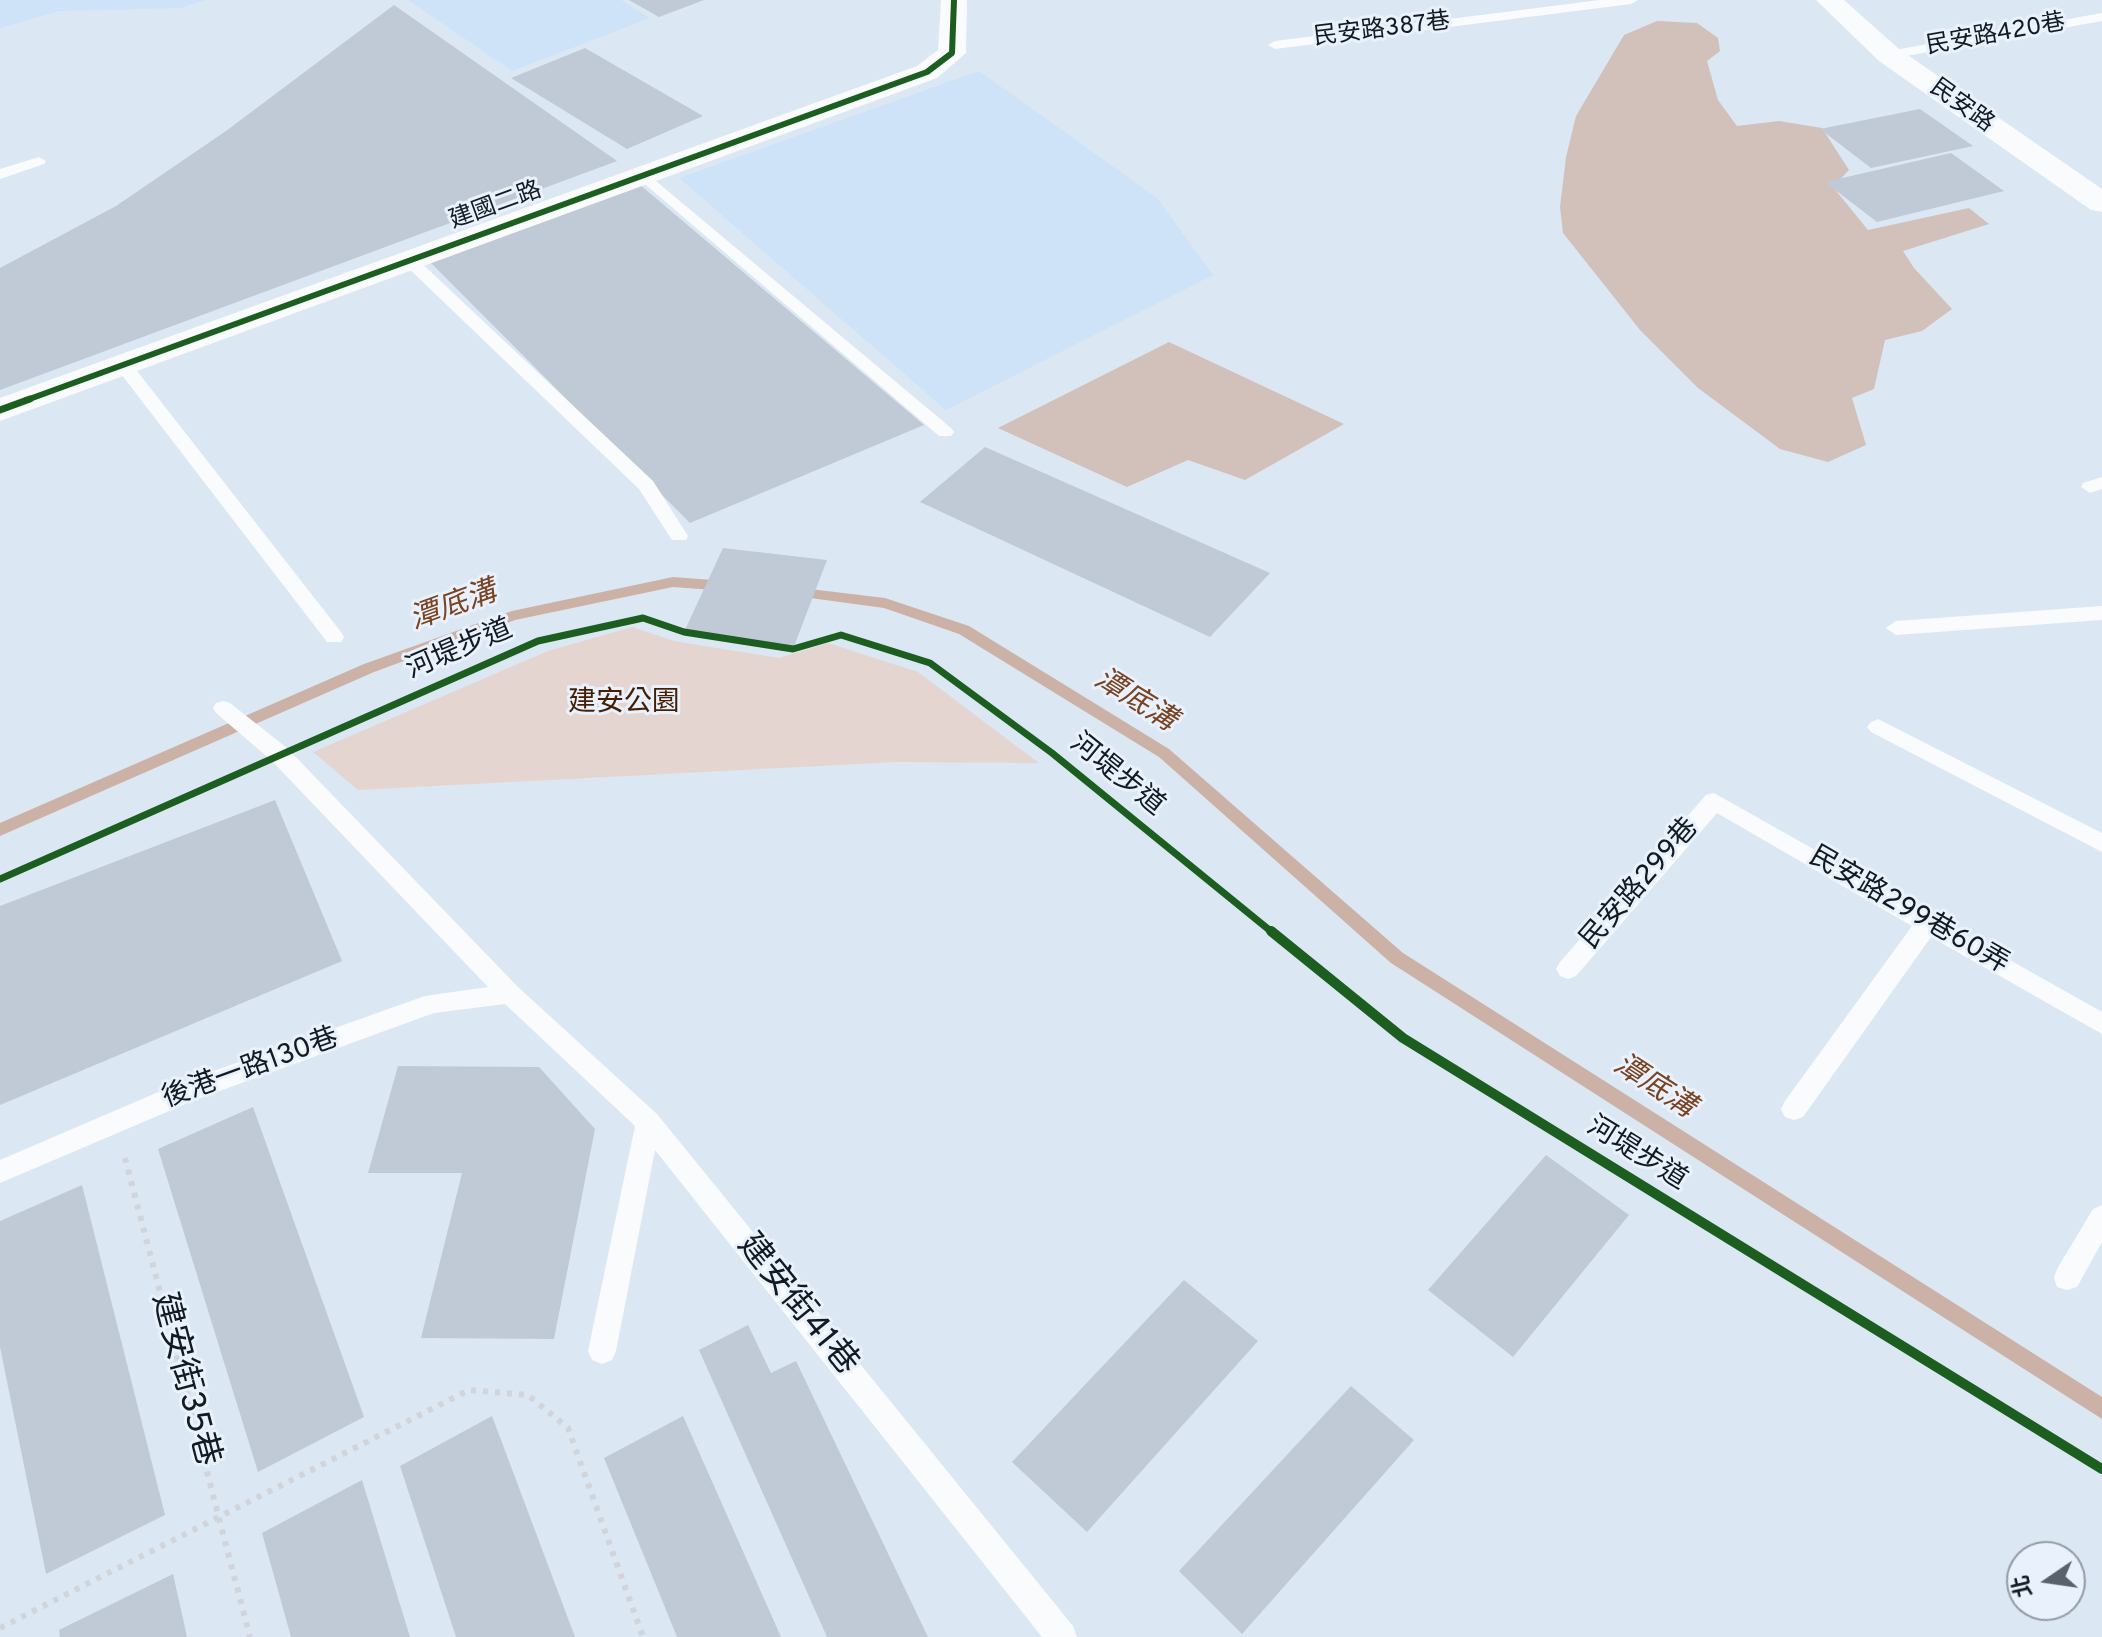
<!DOCTYPE html>
<html>
<head>
<meta charset="utf-8">
<style>
	body { margin:0 }
	#map { position:relative; width:2102px; height:1637px; overflow:hidden; background:#dce7f4; font-family:Overpass,"Noto Sans TC",sans-serif }
	canvas { display:block }
	.north { position:absolute; left:2006px; top:1541px; width:80px; height:80px; box-sizing:border-box; background:#e9f2fc; border:2px solid #939ca5; border-radius:50%; rotate:257deg; font-size:22px; font-weight:700; line-height:32px; text-align:center; color:#121a22 }
	.north::after { content:''; display:block; margin:auto; width:28px; height:36px; background:#59626c; clip-path:polygon(50% 0,100% 100%,50% 72%,0 100%) }
</style>
</head>
<body>
<div id="map">
<canvas width="2102" height="1637"></canvas>
<div class="north">北</div>
</div>
<script>
const c = document.querySelector('canvas').getContext('2d');
c.lineJoin = 'round';
function fillPath(path, color) {
  c.fillStyle = color;
  c.fill(path, 'evenodd');
}
function trace(path, color, width, dash) {
  c.strokeStyle = color;
  c.lineWidth = width;
  c.lineCap = dash ? 'butt' : 'round';
  c.setLineDash(dash || []);
  c.stroke(path);
}
function drawText(font, color, halo, rows, align = 'center') {
  c.font = font + ' Overpass,"Noto Sans TC",sans-serif';
  c.lineWidth = 6;
  c.setLineDash([]);
  c.textBaseline = 'middle';
  c.strokeStyle = halo;
  c.fillStyle = color;
  for (const [text, x, y, turn = 0] of rows) {
    c.save();
    c.translate(x, y);
    c.rotate((+turn || 0) * Math.PI / 180);
    c.textAlign = isNaN(turn) ? turn : align;
    if (halo) c.strokeText(text, 0, 0);
    c.fillText(text, 0, 0);
    c.restore();
  }
}
const built = new Path2D(`
	M0 0H205L180 8 60 11 0 28Z
	M408 0H621L650 18 512 71Z
	M979 71 1157 198 1213 275 946 410 679 178Z`);
const green = new Path2D(`
	M632 627 674 641 779 658 828 643 918 672 1039 763 896 762 358 790 313 752 548 651Z`);
const forest = new Path2D(`
	M1657 21 1697 23 1718 38 1720 51 1707 61 1718 100 1737 126 1779 121 1822 128 1849 170 1833 187 1868 230 1969 208 1989 224 1903 251 1914 268 1952 309 1922 331 1885 340 1874 389 1852 398 1866 445 1828 462 1780 449 1698 388 1640 330 1563 233 1560 207 1566 157 1576 116 1624 35Z
	M1169 342 1344 424 1245 480 1188 460 1127 487 998 428Z`);
const stream = new Path2D(`
	M673 577 726 581 733 586 726 591 673 587 515 620 374 672 0 836V823L364 664 512 611Z
	M793 587 885 598 969 626 1169 749 1403 953 2102 1397V1419L1391 963 1159 757 959 634 884 608 788 595 786 592Z`);
const building = new Path2D(`
	M629 0H704L659 17Z
	M394 5 617 161 0 390V268L116 206 226 131Z
	M585 48 703 116 627 149 511 78Z
	M1920 109 1973 146 1871 168 1820 129Z
	M1951 153 2004 191 1877 222 1825 182Z
	M639 184 924 425 690 523 428 260Z
	M985 447 1270 573 1210 637 920 502Z
	M723 548 827 560 793 649 684 632Z
	M275 800 342 961 0 1105V906Z
	M398 1066 539 1067 595 1129 554 1339 421 1338 462 1173H368Z
	M253 1107 364 1417 258 1472 158 1149Z
	M1546 1155 1629 1215 1513 1357 1428 1290Z
	M82 1185 165 1515 46 1574 0 1347V1221Z
	M1184 1280 1258 1341 1087 1532 1012 1462Z
	M748 1325 771 1373 796 1361 928 1637H827L699 1350Z
	M1351 1386 1414 1440 1242 1634 1179 1571Z
	M492 1416 575 1637H456L400 1466Z
	M683 1416 781 1637H677L604 1458Z
	M362 1480 410 1637H291L262 1533Z
	M173 1574 187 1637H60L59 1630Z`);
const path = new Path2D(`
	M125 1158 250 1637
	M0 1628 469 1390 528 1395 568 1428 643 1637`);
const service = new Path2D(`
	M1600 0H1638L1631 4 1275 49 1268 45 1275 41Z
	M2102 13V21L1889 59 1882 55 1889 51Z
	M39 157 46 161 44 164 0 179V169Z
	M644 171 951 428 954 432 951 436H939L639 179V173Z
	M409 255 415 257 653 481 688 536 686 540H672L639 489 403 263 401 260Z
	M124 361 130 362 341 632 344 637 341 642H327L118 370 115 366Z
	M2102 477V489L2090 493 2081 487 2083 483Z
	M2102 606V620L1896 635 1886 628 1896 621Z
	M223 701 230 703 287 748 518 987 657 1114 1073 1626 1077 1637H1042L655 1150 616 1351 612 1360 602 1364 592 1360 588 1351 635 1126 505 1004 434 1013 195 1100 0 1183V1160L177 1084 425 996 488 987 271 760 216 713 213 708 216 703Z
	M1878 719 2102 833V852L1871 732 1867 727 1871 722Z
	M1714 793 2102 1012V1034L1931 937 1803 1117 1794 1120 1785 1117 1781 1109 1785 1101 1912 926 1717 813 1576 976 1568 979 1560 976 1556 969 1560 962 1706 795Z
	M2102 1205V1242L2077 1287 2067 1290 2057 1287 2054 1278 2057 1269 2093 1209Z`);
const minor = new Path2D(`
	M941 0H967L966 53 937 78 0 421V398L917 66 938 50Z`);
const tertiary = new Path2D(`
	M1816 0H1844L1899 49 2102 189V212L2091 210 1879 61Z`);
const cyclewayFar2 = new Path2D(`
	M24 401 927 72 952 53 954 0`);
const cyclewayFar1 = new Path2D(`
	M0 410 30 399
	M0 879 538 641 643 618 684 632 793 649 841 635 930 663 1052 753 1273 933`);
const cycleway = new Path2D(`
	M1271 931 1403 1038 2102 1469`);
const farStreetnames = [
	["民安路387巷",1382,31,-7],
	["民安路420巷",1996,36,-10],
	["民安路",1961,107,36],
	["建國二路",496,207,-20]
];
const streetNames = [
	["河堤步道",460,651,-23],
	["河堤步道",1116,776,39],
	["民安路299巷",1641,885,-49],
	["民安路299巷60弄",1908,912,30],
	["後港一路130巷",251,1070,-20],
	["河堤步道",1636,1155,32]
];
const parkNames = [
	["建安公園",624,704]
];
const waterNames = [
	["潭底溝",454,608,-20],
	["潭底溝",1134,702,32],
	["潭底溝",1653,1088,33]
];
const nearStreetnames = [
	["建安街41巷",796,1306,51],
	["建安街35巷",183,1380,75]
];
fillPath(built, '#cee2f8');
fillPath(green, '#e4d5d0');
fillPath(forest, '#d2c0ba');
fillPath(stream, '#ccb2a6');
fillPath(building, '#bfcad6');
trace(path, '#d1d4d9', 6, [5, 7]);
fillPath(service, '#fafbfd');
fillPath(minor, '#fafbfd');
fillPath(tertiary, '#fafbfd');
trace(cyclewayFar2, '#1b5e20', 6);
trace(cyclewayFar1, '#1b5e20', 7);
trace(cycleway, '#1b5e20', 10);
drawText('24px', '#121a22', '#e9f2fc', farStreetnames);
drawText('28px', '#121a22', '#e9f2fc', streetNames);
drawText('28px', '#461e04', '#e9f2fc', parkNames);
drawText('italic 30px', '#7a4322', '#e9f2fc', waterNames);
drawText('34px', '#121a22', '#e9f2fc', nearStreetnames);
</script>
</body>
</html>
